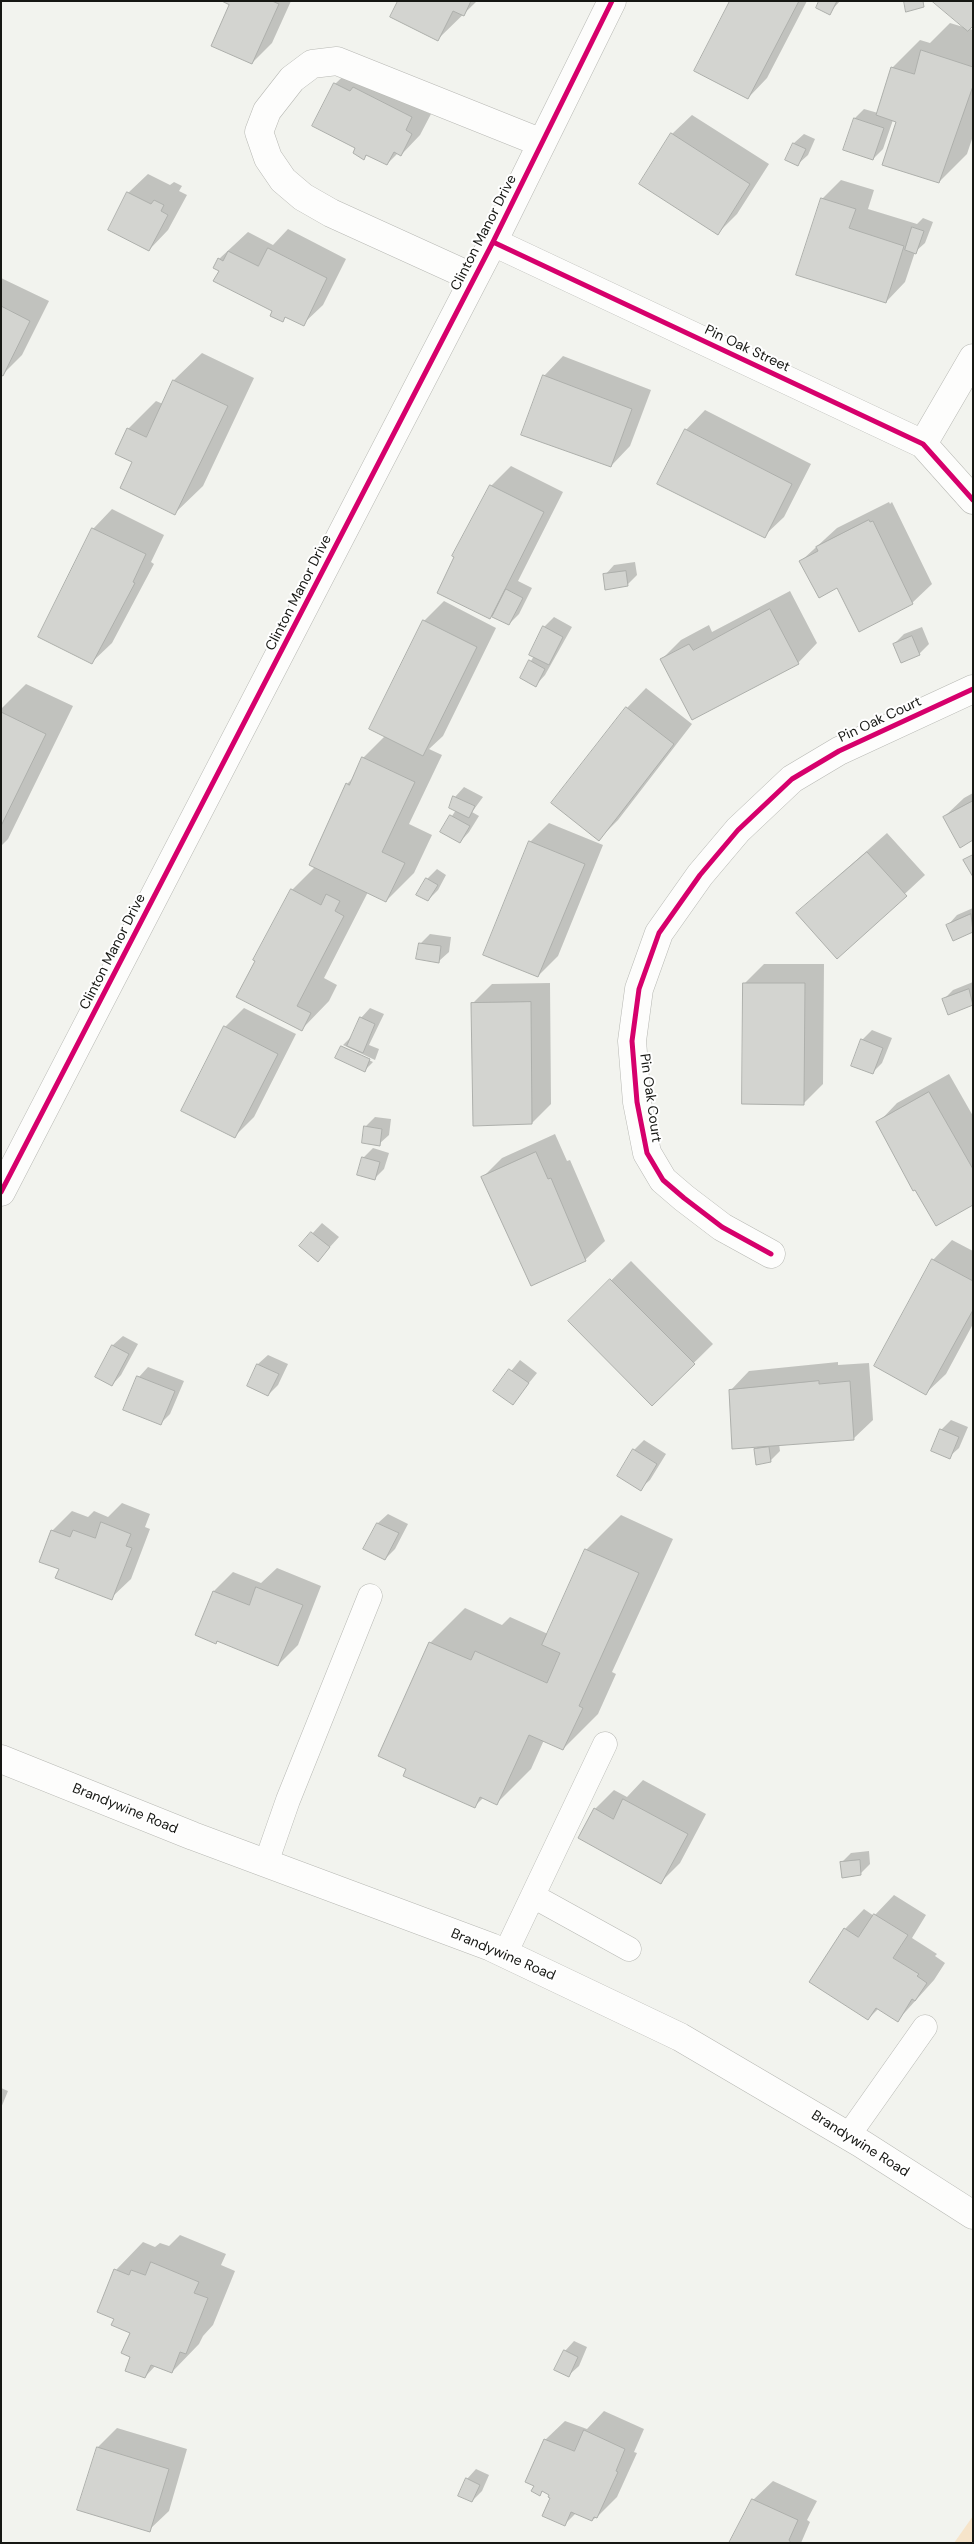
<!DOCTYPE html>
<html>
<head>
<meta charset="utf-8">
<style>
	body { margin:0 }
	#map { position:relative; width:974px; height:2544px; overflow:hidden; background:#f2f3ee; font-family:"DM Sans",sans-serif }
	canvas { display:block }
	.frame { position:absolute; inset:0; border:2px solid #161713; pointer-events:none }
</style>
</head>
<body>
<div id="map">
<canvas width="974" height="2544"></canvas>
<div class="frame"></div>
</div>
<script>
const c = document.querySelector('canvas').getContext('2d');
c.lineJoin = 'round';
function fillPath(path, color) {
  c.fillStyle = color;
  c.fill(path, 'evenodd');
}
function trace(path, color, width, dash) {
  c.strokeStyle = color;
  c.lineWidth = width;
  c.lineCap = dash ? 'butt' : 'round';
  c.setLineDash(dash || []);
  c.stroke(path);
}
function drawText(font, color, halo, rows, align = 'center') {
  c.font = font + ' "DM Sans",sans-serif';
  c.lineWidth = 4;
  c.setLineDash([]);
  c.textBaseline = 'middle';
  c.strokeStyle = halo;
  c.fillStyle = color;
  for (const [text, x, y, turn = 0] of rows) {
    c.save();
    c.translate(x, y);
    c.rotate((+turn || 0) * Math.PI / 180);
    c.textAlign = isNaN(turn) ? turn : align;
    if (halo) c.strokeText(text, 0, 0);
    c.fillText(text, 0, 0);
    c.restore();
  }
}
const green = new Path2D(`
	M973 2516V2543H954Z`);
const shadow = new Path2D(`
	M225 1H291L272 43 252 63 231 4Z
	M399 1H477L438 39Z
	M731 1H807L767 78 748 98Z
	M821 1H840L829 13Z
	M950 23 973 30V136L967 154 939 182 897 121 893 120 883 149 873 159 855 118 864 109 878 113 892 68 920 40 930 43Z
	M355 65 431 98 424 111 431 114 420 135 401 155 398 153 387 164 368 154 364 158 357 147 335 84Z
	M692 115 769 164 737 214 718 233 672 134Z
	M804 134 815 139 808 155 798 164 787 159 794 143Z
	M148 174 170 185 174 182 182 186 179 191 187 195 168 230 149 250 128 193Z
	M841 180 874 190 868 209 917 224 923 218 933 222 925 243 915 252 905 282 886 302 822 199Z
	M288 229 346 259 323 305 303 324 287 316 282 320 274 310 215 268 219 259 248 232 273 245Z
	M1 278 49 301 22 355 3 374Z
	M202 353 254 378 203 486 175 513 134 461 128 429 156 401 163 404 174 380Z
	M563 356 651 390 630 446 611 466 544 376Z
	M705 410 811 464 784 517 764 536 686 430Z
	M511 466 563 492 518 581 532 588 519 614 509 624 492 615 490 618 454 556 491 486Z
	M889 502 890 504 892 502 932 584 912 603 837 587 801 561 837 528Z
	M112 509 164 535 151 562 154 564 112 643 92 662 93 529Z
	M635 562 637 575 627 585 605 575 614 565Z
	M790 591 817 643 798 663 662 659 681 640 709 625 712 632Z
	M444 601 496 628 443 736 429 749 442 755 409 824 432 835 414 873 386 901 368 892 324 978 337 985 329 1001 302 1029 238 996 292 890 315 867 347 784 354 777 363 758 385 736 424 621Z
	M554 617 572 627 545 675 536 685 521 677 534 656 544 627Z
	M922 627 929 644 919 654 894 644 904 634Z
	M26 684 73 706 8 839 1 846V709Z
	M646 688 692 724 618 820 599 839 553 803 627 708Z
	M464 787 483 797 472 812 479 816 469 832 460 842 442 831 456 810 455 797Z
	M973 793V839L944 817 964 798Z
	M549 823 603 845 558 956 538 976 530 842Z
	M887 833 925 875 837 957 797 913Z
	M437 869 446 875 438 890 428 900 427 879Z
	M973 908V931L948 925 957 915Z
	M430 934 451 937 449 952 439 961 420 944Z
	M764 964H824L823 1084 804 1103 744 984Z
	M973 982V1004L943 1000 953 990Z
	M550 983 551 1104 532 1123 472 1004 492 984Z
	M244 1008 296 1034 254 1117 234 1137 225 1027Z
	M370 1008 384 1014 369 1045 379 1049 375 1060 343 1045 352 1036 361 1018Z
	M872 1030 892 1038 882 1063 872 1073 862 1040Z
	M342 1047 373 1062 364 1071Z
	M949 1074 973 1116V1204L878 1123 897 1103Z
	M375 1117 391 1119 389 1135 379 1144 366 1126Z
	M555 1134 567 1161 570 1160 605 1241 585 1260 483 1177 502 1158Z
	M373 1148 389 1153 384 1169 374 1179 363 1158Z
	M322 1223 339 1237 318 1260 301 1246Z
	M952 1240 973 1251V1324L946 1374 926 1393 933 1260Z
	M631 1261 713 1344 652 1404 570 1321Z
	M123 1336 138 1344 121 1375 112 1385 96 1376 113 1345Z
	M268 1355 288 1364 278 1385 268 1395 248 1385 258 1364Z
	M520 1360 537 1373 512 1404 495 1391Z
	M838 1362V1365L869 1363 873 1420 853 1439 779 1444 780 1451 770 1461 755 1449 759 1446 730 1391 749 1371Z
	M148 1367 184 1381 170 1414 160 1424 139 1377Z
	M951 1420 968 1427 959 1448 949 1457 941 1430Z
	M644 1440 666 1454 650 1480 640 1489 618 1476 634 1450Z
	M122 1503 150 1514 145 1527 150 1529 131 1579 111 1598 60 1569 40 1561 53 1530 72 1511 88 1517 94 1511 108 1517Z
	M388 1514 408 1524 395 1549 385 1559 365 1548 378 1523Z
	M621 1515 673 1539 612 1672 616 1674 598 1714 563 1749 544 1740 531 1769 497 1803 484 1797 474 1807 407 1768 430 1643 465 1608 502 1625 510 1617 548 1634 586 1550Z
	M277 1568 321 1586 298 1645 278 1665 219 1640 216 1643 214 1591 233 1572 261 1583Z
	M643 1780 706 1814 680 1863 661 1882 595 1809 614 1790 627 1797Z
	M869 1851 870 1864 860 1874 841 1863 851 1853Z
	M894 1895 926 1915 912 1938 937 1954 935 1956 945 1963 934 1980 898 2020 879 2008 868 2019 845 1929 864 1909 874 1916Z
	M1 2088 8 2091 1 2108Z
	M180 2235 226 2254 221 2265 235 2271 213 2325 203 2336 199 2344 172 2372 156 2365 145 2377 131 2356V2332L115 2318 116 2270 143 2242 155 2247 160 2243 169 2246Z
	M574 2341 587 2347 579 2366 569 2375 565 2351Z
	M604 2411 644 2429 634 2452 637 2453 617 2497 597 2517 592 2520 576 2513 565 2524 551 2494 543 2491 540 2494 545 2440 565 2421 587 2429Z
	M117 2428 187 2449 169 2511 149 2530 98 2447Z
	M476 2469 489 2475 482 2491 472 2501 467 2479Z
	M773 2481 817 2501 807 2520 810 2522 801 2543H730L753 2500Z`);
const building = new Path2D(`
	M222 1H272L279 4 252 64 211 46 229 5Z
	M398 1H471L464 16 453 11 438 41 390 17Z
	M730 1H799L748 99 694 71Z
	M819 1H837L830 15 816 8Z
	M904 1H923L924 7 906 12Z
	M932 1H973V26L968 31Z
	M921 50 973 67V86L939 183 882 165 896 122 876 115 891 67 914 74Z
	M334 83 350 91 353 87 412 117 406 130 412 134 401 156 394 152 387 165 366 155 364 160 353 153 355 148 312 126Z
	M854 118 884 128 873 160 843 150Z
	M671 133 750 184 718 235 639 184Z
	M793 143 806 149 798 166 785 160Z
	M127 192 151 204 154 200 164 205 161 211 168 215 149 251 108 230Z
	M821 198 856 209 849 228 904 246 886 303 796 275Z
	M912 227 924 231 916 254 905 250Z
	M268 248 327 278 304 326 285 317 283 322 270 316 272 311 213 281 219 271 213 268 218 258 223 261 228 251 258 266Z
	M1 306 30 321 3 376 1 375Z
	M543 375 632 409 611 467 521 435Z
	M173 380 228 406 175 515 120 488 132 462 115 454 127 428 146 437Z
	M685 429 792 484 765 538 657 484Z
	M490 485 544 512 490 619 437 593 454 557 452 556Z
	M869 520 870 522 873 521 913 604 859 632 837 588 819 598 799 561 818 551 816 547Z
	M92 528 146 554 133 582 135 583 92 664 38 637Z
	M626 571 628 586 605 590 603 574Z
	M506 589 523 598 509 625 492 617Z
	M770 609 799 664 692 720 660 659 689 644 693 650Z
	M423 620 477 647 423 756 369 729Z
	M543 626 563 637 549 665 529 655Z
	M912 636 920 655 901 663 893 644Z
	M529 660 545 669 536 687 520 678Z
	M626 707 674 744 599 841 551 803Z
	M1 712 46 734 1 826Z
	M362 757 415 782 382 852 405 863 386 902 309 865 346 783 349 785Z
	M453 796 475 806 469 818 449 808Z
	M973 801V840L960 848 943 817Z
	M450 815 470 826 460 843 440 832Z
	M529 841 585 864 538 977 483 955Z
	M867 852 907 896 837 959 796 913Z
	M973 855V877L963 860Z
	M426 878 438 885 428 901 416 895Z
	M291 889 321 905 326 894 340 901 335 911 344 916 297 1006 311 1013 302 1031 236 997 255 961 253 960Z
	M971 914 973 932 953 941 946 925Z
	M419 943 441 946 439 963 416 959Z
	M743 983H805L804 1105 742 1104Z
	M969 989 973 1005 948 1015 942 999Z
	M531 1002 532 1124 473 1126 471 1003Z
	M360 1017 375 1024 363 1053 347 1046Z
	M224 1026 278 1054 235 1138 181 1111Z
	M861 1039 883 1048 873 1074 851 1066Z
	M341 1046 370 1059 365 1072 335 1058Z
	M929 1092 973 1169V1205L936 1226 915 1190 913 1191 876 1122Z
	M364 1126 382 1129 380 1146 362 1143Z
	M536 1152 548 1179 551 1178 586 1261 531 1286 481 1177Z
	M362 1157 380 1162 375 1180 357 1175Z
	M311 1232 330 1247 318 1262 299 1246Z
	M932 1259 973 1281V1310L926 1395 874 1366Z
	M610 1279 695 1364 652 1406 568 1321Z
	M112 1345 129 1354 112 1386 95 1377Z
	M257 1364 279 1374 268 1396 247 1386Z
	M509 1369 529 1383 513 1405 493 1391Z
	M137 1376 175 1391 161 1425 123 1410Z
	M819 1381V1384L850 1381 854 1440 732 1449 729 1390Z
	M940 1429 959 1437 950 1459 931 1451Z
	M769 1447 771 1462 756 1465 754 1449Z
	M633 1449 657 1464 641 1491 617 1476Z
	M101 1522 131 1534 126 1546 132 1548 112 1600 55 1578 59 1569 39 1562 51 1530 70 1537 73 1530 95 1538Z
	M377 1523 399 1533 385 1560 363 1549Z
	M585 1549 639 1573 579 1706 583 1708 563 1750 529 1735 497 1805 480 1797 475 1808 403 1776 406 1769 378 1756 429 1642 471 1660 475 1651 547 1683 560 1653 542 1645Z
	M256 1587 303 1605 278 1666 217 1641 216 1644 195 1635 213 1591 249 1605Z
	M623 1799 688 1834 661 1884 578 1838 594 1808 613 1819Z
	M860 1860 861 1875 842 1878 840 1862Z
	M874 1914 908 1935 893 1958 919 1974 917 1976 927 1983 915 2001 912 1999 898 2022 876 2008 868 2020 809 1982 844 1928 858 1937Z
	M151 2262 199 2282 194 2293 208 2298 186 2354 180 2352 172 2373 151 2365 145 2378 125 2371 130 2357 121 2353 130 2333 111 2325 114 2319 97 2312 114 2269 129 2275 131 2270 145 2275Z
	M564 2350 578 2357 569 2377 554 2370Z
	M584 2430 625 2449 616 2471 618 2472 597 2518 594 2517 592 2521 571 2512 565 2526 542 2516 550 2498 548 2497 549 2495 542 2491 540 2496 531 2491 534 2486 525 2482 544 2439 574 2451Z
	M97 2447 169 2469 150 2532 77 2510Z
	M466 2478 480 2485 472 2502 458 2496Z
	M752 2499 798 2520 789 2540 791 2543H729Z`);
const service = new Path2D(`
	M266 1863 288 1800 370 1596
	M533 1896 629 1949
	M505 1954 605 1744
	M848 2136 925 2027`);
const minor = new Path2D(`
	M493 242 923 444 973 500
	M474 278 331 213 303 197 283 180 268 158 259 132 267 111 292 79 312 64 337 61 542 143
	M923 444 973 358
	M1 1192 493 242 612 1
	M771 1254 722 1227 684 1198 663 1180 647 1153 637 1102 632 1041 639 989 659 933 700 875 738 830 792 779 839 751 973 689`);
const secondary = new Path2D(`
	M1 1759 193 1836 491 1947 680 2037 862 2144 973 2215`);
const cycleway = new Path2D(`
	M493 242 923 444 973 500
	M1 1192 493 242 612 1
	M771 1254 722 1227 684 1198 663 1180 647 1153 637 1102 632 1041 639 989 659 933 700 875 738 830 792 779 839 751 973 689`);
const streetNames = [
	["Clinton Manor Drive",484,233,-63],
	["Pin Oak Street",747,349,25],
	["Clinton Manor Drive",299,593,-63],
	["Pin Oak Court",880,720,-25],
	["Clinton Manor Drive",113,952,-63],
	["Pin Oak Court",650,1098,82],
	["Brandywine Road",125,1809,22],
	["Brandywine Road",503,1955,23],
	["Brandywine Road",860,2144,32]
];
fillPath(green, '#f6e4ca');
fillPath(shadow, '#0003');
fillPath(building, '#d3d4d0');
trace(building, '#adafab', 1);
trace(service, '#b7b8b3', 25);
trace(minor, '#b7b8b3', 29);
trace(secondary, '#b7b8b3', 29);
trace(service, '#fdfdfc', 24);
trace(minor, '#fdfdfc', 28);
trace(secondary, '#fdfdfc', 28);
trace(cycleway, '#d6006c', 5);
drawText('14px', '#161713', '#fff', streetNames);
</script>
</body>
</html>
